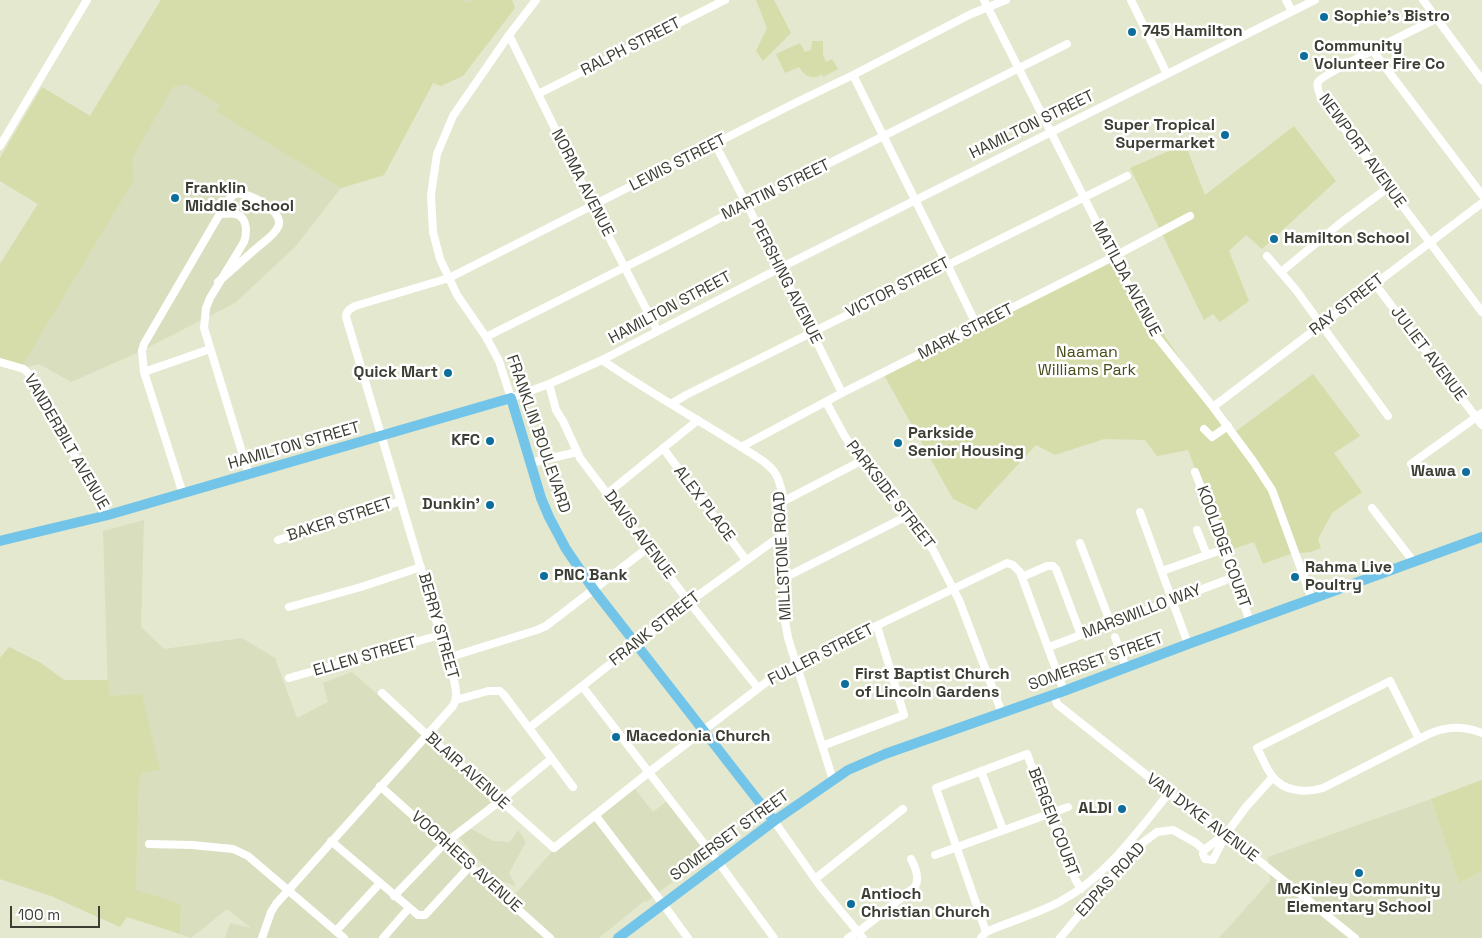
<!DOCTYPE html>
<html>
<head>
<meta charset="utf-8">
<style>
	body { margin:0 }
	#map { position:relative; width:1482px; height:938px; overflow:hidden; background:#e3e8ce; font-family:"Space Grotesk",sans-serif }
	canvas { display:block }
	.scale { position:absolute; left:10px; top:906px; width:90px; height:22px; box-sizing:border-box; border:2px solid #3c3d33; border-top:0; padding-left:6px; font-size:15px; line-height:18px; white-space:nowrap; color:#3c3d33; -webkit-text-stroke:4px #fff; paint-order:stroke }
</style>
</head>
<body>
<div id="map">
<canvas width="1482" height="938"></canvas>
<div class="scale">100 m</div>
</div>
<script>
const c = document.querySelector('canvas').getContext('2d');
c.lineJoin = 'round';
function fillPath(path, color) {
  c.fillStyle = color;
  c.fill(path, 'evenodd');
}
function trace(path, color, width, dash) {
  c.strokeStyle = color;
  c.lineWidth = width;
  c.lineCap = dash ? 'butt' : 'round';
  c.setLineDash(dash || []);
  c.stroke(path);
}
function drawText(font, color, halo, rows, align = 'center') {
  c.font = font + ' "Space Grotesk",sans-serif';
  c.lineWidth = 5;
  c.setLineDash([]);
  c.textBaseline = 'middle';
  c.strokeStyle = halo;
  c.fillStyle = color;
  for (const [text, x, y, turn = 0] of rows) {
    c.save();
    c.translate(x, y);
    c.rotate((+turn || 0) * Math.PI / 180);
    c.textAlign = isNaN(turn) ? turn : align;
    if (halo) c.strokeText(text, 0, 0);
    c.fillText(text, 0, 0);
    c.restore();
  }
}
const built = new Path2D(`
	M161 0H480L432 85 384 175 341 188 295 247 235 303 139 352 71 382 39 364 20 369 0 264 38 204 0 181V158L42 87 90 116Z
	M144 520 141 627 164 649 242 638 275 658 297 718 328 702 323 683 352 672 499 802 468 827 493 841 510 842 518 830 526 842 509 873 516 886 495 879 458 836 446 844 509 901 556 847 632 785 653 812 668 800 710 853 646 902 644 901 599 938H225L230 923 251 928 227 909 191 938 180 934 181 904 136 891 139 782 142 773 159 770 108 696 103 531Z
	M1431 799 1459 883 1482 871V938H1219L1270 881 1268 857Z`);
const green = new Path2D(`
	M161 0H460L471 3 474 0H512L515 8 463 76 441 86 433 83 384 175 341 188 216 111 220 105 185 84 173 87 132 159 134 180 20 369 0 363V264L38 204 0 181V158L42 87 90 116Z
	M756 0H774L791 33 763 61 756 51 767 28Z
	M812 41H823V55L826 62 832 59 838 69 823 77 822 74C812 81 805 76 799 67L785 73 776 54 800 43 805 52 811 50Z
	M1294 126 1336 181 1262 249 1246 235 1229 251 1249 301 1220 322 1213 314 1204 320 1130 168 1185 144 1205 195Z
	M1114 260 1231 435 1313 374 1360 436 1334 453 1362 492 1332 513 1318 539 1321 548 1310 552 1290 554 1263 564 1254 542 1233 549 1199 479 1188 450 1157 456 1145 440 1104 439 1055 455 1036 445 976 510 953 499 884 375Z
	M9 647 41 663 64 680H109V696L142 694 160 770 142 773 139 782 136 890 181 904 180 934 127 917 120 927 51 896 0 879V658Z
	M1482 780V871L1459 883 1431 799Z`);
const minor = new Path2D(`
	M536 0 509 35 453 116 437 154 431 195 433 232 440 259 457 295 486 337 499 361 511 398 549 384 602 360 780 268 1315 0
	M984 0 1145 318 1157 337 1213 407 1253 461 1272 490 1312 599
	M1131 0 1167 74
	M1286 0 1292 11
	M1423 0 1482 80
	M1436 19C1420 27 1323 73 1318 82 1316 87 1319 92 1321 97L1482 312
	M509 35 593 206 657 330
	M1373 51 1482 195
	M853 75 947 264 977 326
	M538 94 725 0
	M715 144 780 268 842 393
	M0 146 87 0
	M220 214C225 214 231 213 236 214 248 218 247 233 244 242L210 298 206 308 204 328 249 475
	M1267 256 1296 290 1388 416
	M1281 272 1343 221 1389 187
	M1375 284 1482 425
	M486 337 665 247 726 215 1067 44
	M602 360C654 396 710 426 763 461 776 471 778 476 782 492L785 621 788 638 833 780
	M0 362 24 369 30 375 108 515
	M144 372 210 349
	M549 384 556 410 563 421 580 458 689 602 758 688
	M826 402 844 435 860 459 907 517 933 550 959 600 1002 713
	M671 404 686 395 1127 176
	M1213 407 1482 203
	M1204 429 1212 437 1228 426
	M741 447 842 393 1113 257 1190 216
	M663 448 746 560
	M530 463 577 452
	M1411 464 1482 413
	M1195 472 1225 549 1250 622
	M608 493 698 420
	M183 494 144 372 142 351 144 344 225 205C227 202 231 196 235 194 246 190 286 211 278 227 275 234 265 241 259 246 245 258 232 270 218 282
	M782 502 861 461
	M1372 508 1413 561
	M1140 512 1188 644
	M1197 530 1206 553 1210 554 1225 549
	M278 540 401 501
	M1080 543 1111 624
	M1162 571 1210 554
	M1022 577 1047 566H1053L1056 569 1081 635
	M784 578 907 516
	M289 607 361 587 421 567
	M1115 637 1126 668
	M1049 647 1234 577
	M447 658 537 630 546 626 649 547
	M289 678 440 635
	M582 686 719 863 774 938
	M382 693 427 735 554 848 648 773 773 677 795 665 1007 563 1013 565 1020 572 1064 691
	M1054 695 1057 704 1169 793 1226 834 1355 938
	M456 700 488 691H500L504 695 573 787
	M529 728 689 602 783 534
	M1419 739 1390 681 1257 748C1262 757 1266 768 1272 776 1284 792 1306 793 1323 788L1419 739C1440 727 1459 724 1482 733
	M822 746 904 715 877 626
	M981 771 1003 830
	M380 786 550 938
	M595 815 663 904 688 938
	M774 821 820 886 863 938
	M331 841 418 915H425L470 866
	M149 844 192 845 233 849 248 856 344 938
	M1204 850 1224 835
	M935 855 1068 807
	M815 879 903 809
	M394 896 444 844 500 801 551 759
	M336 931 380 883
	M986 932 936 788 1027 754 1075 879 1081 889
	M262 938 271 912 276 904 453 706C458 698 456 690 454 680L346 317C346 311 350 309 355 306L449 278 795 103 853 75 971 14 1006 0
	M383 938 409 908
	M848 938 862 929 915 887C920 878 916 868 911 859
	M981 938 986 932C1011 921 1037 914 1061 901 1106 877 1137 832 1169 793
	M1060 938 1111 877 1141 844 1157 832 1173 830 1196 843 1204 850 1203 854 1205 859 1213 860 1226 834 1246 807 1273 777`);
const major = new Path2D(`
	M0 541 108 515 511 398 541 498 549 517 566 549 594 590 774 821
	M618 938 774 821 848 770 885 754 1064 691 1188 644 1482 537`);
const markers = [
	[1324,17,5,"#0d6e9c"],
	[1132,32,5,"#0d6e9c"],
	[1304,56,5,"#0d6e9c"],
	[1225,135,5,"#0d6e9c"],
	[175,198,5,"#0d6e9c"],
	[1274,239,5,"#0d6e9c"],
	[448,373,5,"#0d6e9c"],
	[490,441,5,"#0d6e9c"],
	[898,443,5,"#0d6e9c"],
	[1466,472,5,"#0d6e9c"],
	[490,505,5,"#0d6e9c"],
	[544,576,5,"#0d6e9c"],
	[1295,577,5,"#0d6e9c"],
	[845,684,5,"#0d6e9c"],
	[616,737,5,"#0d6e9c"],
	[1122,809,5,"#0d6e9c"],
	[1359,873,5,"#0d6e9c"],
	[851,904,5,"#0d6e9c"]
];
const poiNames = [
	["Sophie's Bistro",1334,17],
	["745 Hamilton",1142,32],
	["Community",1314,47],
	["Volunteer Fire Co",1314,65],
	["Super Tropical",1215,126,"right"],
	["Supermarket",1215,144,"right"],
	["Franklin",185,189],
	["Middle School",185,207],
	["Hamilton School",1284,239],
	["Quick Mart",438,373,"right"],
	["Parkside",908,434],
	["Senior Housing",908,452],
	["KFC",480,441,"right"],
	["Wawa",1456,472,"right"],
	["Dunkin'",480,505,"right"],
	["Rahma Live",1305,568],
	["Poultry",1305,586],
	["PNC Bank",554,576],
	["First Baptist Church",855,675],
	["of Lincoln Gardens",855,693],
	["Macedonia Church",626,737],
	["ALDI",1112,809,"right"],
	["McKinley Community",1359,890,"center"],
	["Elementary School",1359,908,"center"],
	["Antioch",861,895],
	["Christian Church",861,913]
];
const streetNames = [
	["RALPH STREET",631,47,-27],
	["HAMILTON STREET",1032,125,-26],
	["NEWPORT AVENUE",1362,151,54],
	["LEWIS STREET",678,163,-27],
	["NORMA AVENUE",582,183,63],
	["MARTIN STREET",776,190,-26],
	["MATILDA AVENUE",1126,279,62],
	["PERSHING AVENUE",786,282,63],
	["VICTOR STREET",898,288,-27],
	["RAY STREET",1347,305,-38],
	["HAMILTON STREET",670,308,-28],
	["MARK STREET",966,332,-27],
	["JULIET AVENUE",1428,354,53],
	["FRANKLIN BOULEVARD",538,434,71],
	["VANDERBILT AVENUE",66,442,60],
	["HAMILTON STREET",294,446,-16],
	["PARKSIDE STREET",890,495,52],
	["ALEX PLACE",704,504,53],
	["BAKER STREET",340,520,-18],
	["DAVIS AVENUE",639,535,53],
	["KOOLIDGE COURT",1223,547,70],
	["MILLSTONE ROAD",783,556,-93],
	["MARSWILLO WAY",1142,612,-21],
	["BERRY STREET",438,626,74],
	["FRANK STREET",655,629,-38],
	["FULLER STREET",821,655,-27],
	["ELLEN STREET",365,657,-16],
	["SOMERSET STREET",1096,662,-20],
	["BLAIR AVENUE",467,771,42],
	["VAN DYKE AVENUE",1202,818,37],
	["BERGEN COURT",1053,822,69],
	["SOMERSET STREET",730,836,-36],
	["VOORHEES AVENUE",466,862,42],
	["EDPAS ROAD",1111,880,-48]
];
const parkNames = [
	["Naaman",1087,353],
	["Williams Park",1087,371]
];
fillPath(built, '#d9dfbe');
fillPath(green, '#d6ddaa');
trace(minor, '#fff', 8);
trace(major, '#73c4e9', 10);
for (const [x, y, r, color] of markers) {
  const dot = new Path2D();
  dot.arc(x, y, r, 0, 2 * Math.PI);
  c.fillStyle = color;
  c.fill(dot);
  trace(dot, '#fff', 2);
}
drawText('bold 16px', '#3c3d33', '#fff', poiNames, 'left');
drawText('16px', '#3c3d33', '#fff', streetNames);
drawText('16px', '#474c19', '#fff', parkNames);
</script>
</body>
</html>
